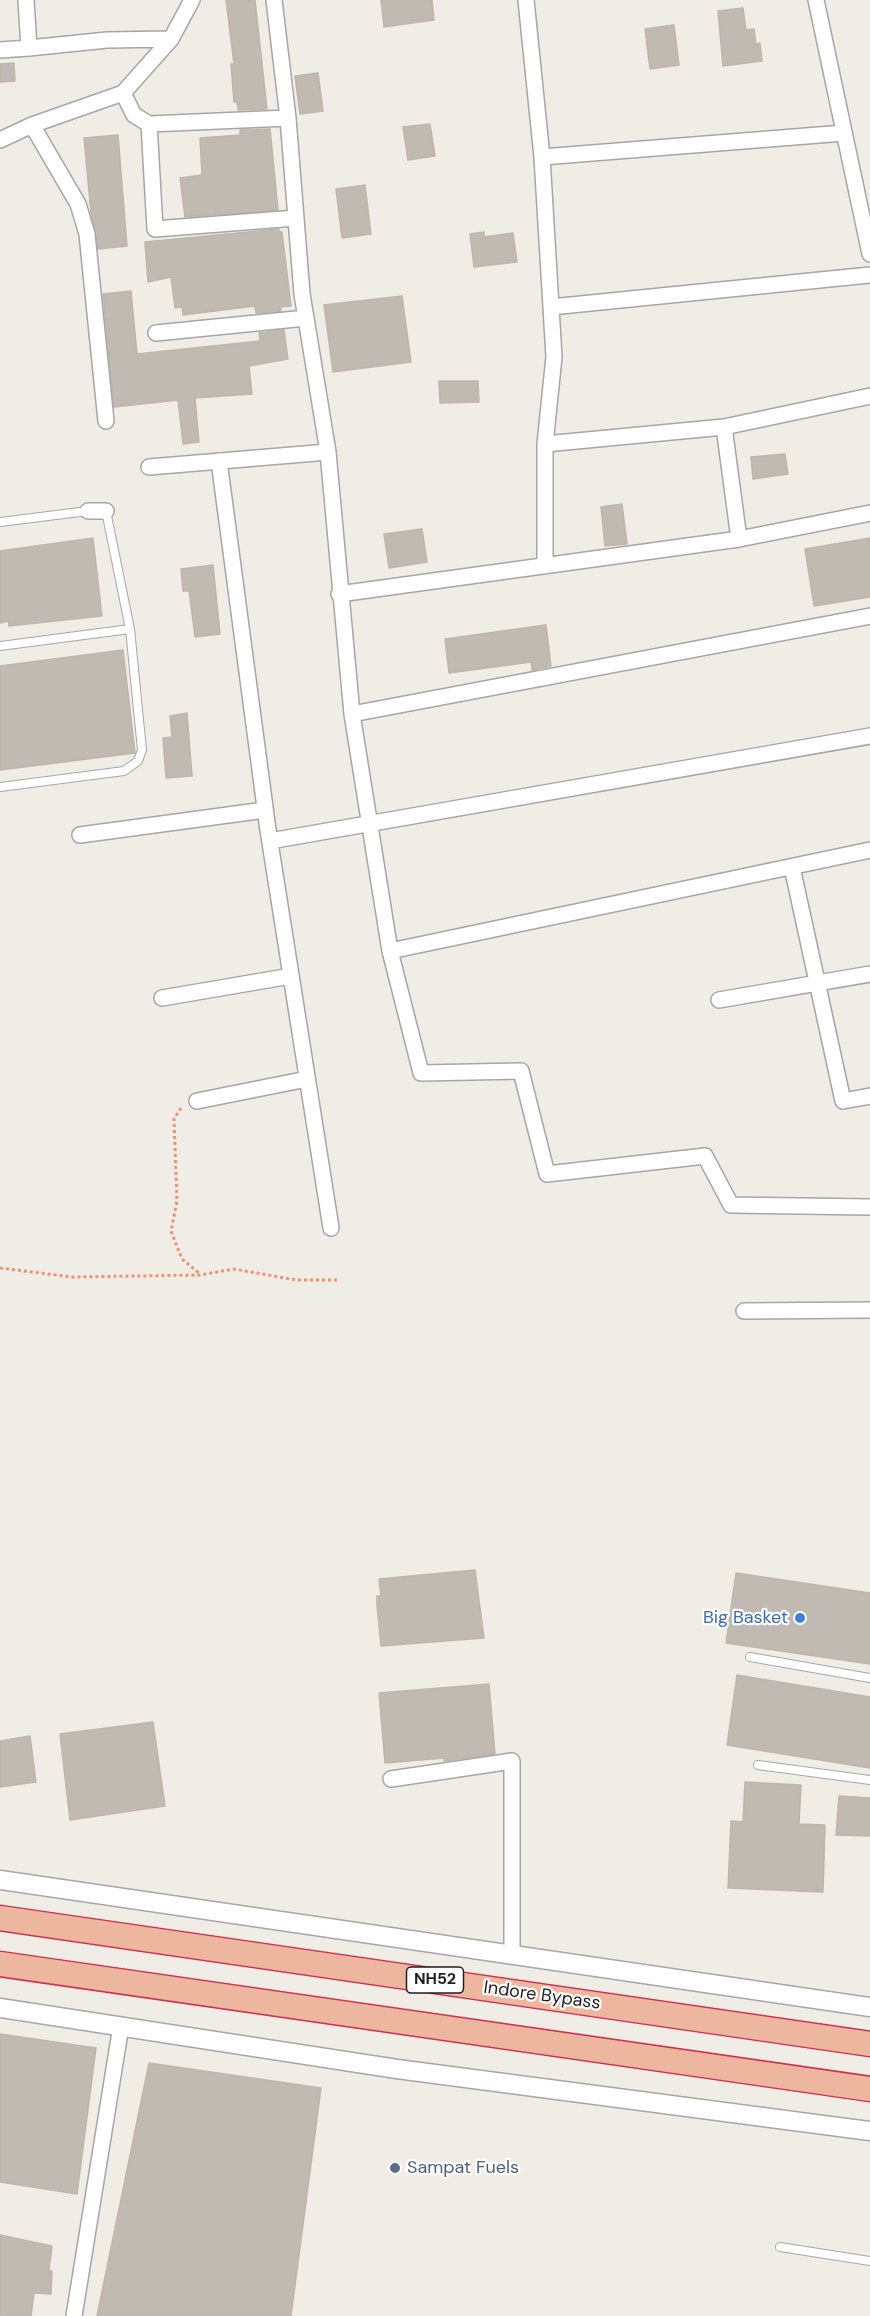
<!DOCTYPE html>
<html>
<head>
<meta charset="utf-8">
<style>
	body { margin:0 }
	canvas { display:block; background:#f0ede6 }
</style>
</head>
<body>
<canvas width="870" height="2316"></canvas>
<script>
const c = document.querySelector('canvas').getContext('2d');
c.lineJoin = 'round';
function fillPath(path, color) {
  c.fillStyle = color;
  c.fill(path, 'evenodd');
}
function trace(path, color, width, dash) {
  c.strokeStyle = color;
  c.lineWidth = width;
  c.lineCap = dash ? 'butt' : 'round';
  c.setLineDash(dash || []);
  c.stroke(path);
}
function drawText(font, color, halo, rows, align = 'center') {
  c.font = font + ' "DM Sans",sans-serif';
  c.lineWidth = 4.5;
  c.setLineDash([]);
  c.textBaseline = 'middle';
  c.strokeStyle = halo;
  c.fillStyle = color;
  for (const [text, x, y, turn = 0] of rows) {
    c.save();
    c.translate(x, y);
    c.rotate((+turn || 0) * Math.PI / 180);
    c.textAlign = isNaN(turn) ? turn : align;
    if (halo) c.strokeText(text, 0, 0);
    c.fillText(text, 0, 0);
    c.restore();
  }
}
const building = new Path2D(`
	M226 0H255L267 109 238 110 237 102H234L231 64H234Z
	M381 0H432L434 20 384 27Z
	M743 8 746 30 754 29 756 44 760 43 762 61 723 66 718 11Z
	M674 25 679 65 650 69 645 29Z
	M14 63 15 81 0 82V64Z
	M318 73 323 111 300 114 295 76Z
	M430 124 435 156 408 160 403 127Z
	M270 129 278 210 185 217 180 178 202 175 200 138 240 135V130Z
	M118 135 127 246 98 249 91 213 84 138Z
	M365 185 371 234 342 238 336 189Z
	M279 229V232H282L291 306 280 307 281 311 256 313 255 306 183 315 182 307 175 308 171 277 148 282 145 242Z
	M484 232V237L513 233 517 262 474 267 470 234Z
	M131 291 137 354 260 341 259 333 284 330 288 359 249 366 252 394 195 398 199 442 183 444 178 400 114 407 103 294Z
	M402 296 411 362 333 372 324 305Z
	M439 381H478L479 402 440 403Z
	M785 454 788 474 753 479 751 457Z
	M622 504 627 544 605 546 601 507Z
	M422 529 427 562 389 568 384 534Z
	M93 538 102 616 9 626 8 621 0 623V551Z
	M870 538V597L814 606 805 549Z
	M213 565 220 634 195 637 189 591H183L181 569Z
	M546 625 551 666 532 670 531 662 449 673 445 639Z
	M123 650 135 753 0 770V666Z
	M187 713 192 776 166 778 163 738 172 737 170 716Z
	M475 1570 484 1638 381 1646 377 1605V1596H381L379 1579Z
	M736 1573 870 1593V1664L726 1643Z
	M737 1675 870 1697V1768L727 1745Z
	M489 1684 495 1754 444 1761V1758L385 1763 379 1693Z
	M153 1722 165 1806 70 1820 60 1734Z
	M30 1736 36 1782 0 1787V1741Z
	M745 1782 801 1785 799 1824 825 1825 823 1892 728 1888 731 1821 743 1822Z
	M839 1796 870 1798V1836L836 1835Z
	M0 2034 96 2048 77 2194 0 2182Z
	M149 2063 321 2088 291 2316H97Z
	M0 2235 52 2246 49 2271H52L51 2294 34 2293 31 2316H0Z`);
const path = new Path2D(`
	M181 1108 174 1119 177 1201 171 1231 182 1259 200 1274
	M0 1268 72 1277 200 1275 234 1269 296 1280H340`);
const service = new Path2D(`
	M0 522 88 511
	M0 646 130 629
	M0 787 124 771 138 761 142 750 130 629 106 511
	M750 1657 870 1678
	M758 1765 870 1780
	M780 2247 870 2261`);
const minor = new Path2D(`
	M274 0 288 118 302 294 328 452 352 714 390 951 421 1073 521 1071 547 1174 705 1156 731 1205 870 1207
	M526 0 542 157 554 357 545 444
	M816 0 870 254
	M29 48 107 40 171 39
	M0 50 29 48 26 0
	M123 93 134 115 149 124
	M288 118 149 124 155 229 296 218
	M32 125 78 204 87 234 106 421
	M0 140 32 125 123 93 171 39 192 0
	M542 157 844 133
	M551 307 870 275
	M156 333 306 318
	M219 461 268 830 331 1228
	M149 467 328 452
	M88 511H106
	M739 539 870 513
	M545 566V444L724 427
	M339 594 739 539 724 427 870 396
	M352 714 870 616
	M80 835 265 810
	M270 841 870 736
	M792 867 843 1101 870 1096
	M390 951 870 850
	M162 998 291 976
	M719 1000 870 974
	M197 1101 307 1079
	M744 1311 870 1310
	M391 1779 512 1761V1954
	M74 2316 121 2026`);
const tertiary = new Path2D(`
	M0 1880 870 2007
	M0 2008 397 2069 870 2131`);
const trunk = new Path2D(`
	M0 1918 870 2044
	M0 1964 870 2089`);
const markers = [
	[800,1618,6,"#3f7fe0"],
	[395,2168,6,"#5c6f8a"]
];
const shields = [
	[435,1980,57]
];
const shieldNames = [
	["NH52",435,1980]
];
const shopNames = [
	["Big Basket",788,1618]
];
const streetNames = [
	["Indore Bypass",542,1996,8]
];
const serviceNames = [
	["Sampat Fuels",407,2168]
];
fillPath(building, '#c0bab3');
trace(building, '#c0b6a9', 1.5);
trace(service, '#a6a6a6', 10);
trace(minor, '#a6a6a6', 18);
trace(tertiary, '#a6a6a6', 21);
trace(trunk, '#d22f54', 27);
trace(path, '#f29074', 3, [3, 3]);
trace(service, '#fff', 8);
trace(minor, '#fff', 15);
trace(tertiary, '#fff', 18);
trace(trunk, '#ecb79e', 24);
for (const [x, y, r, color] of markers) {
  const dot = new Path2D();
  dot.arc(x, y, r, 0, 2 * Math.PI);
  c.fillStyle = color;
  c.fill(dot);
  trace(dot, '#fff', 2);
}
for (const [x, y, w] of shields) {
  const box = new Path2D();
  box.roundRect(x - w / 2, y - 13, w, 26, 4.5);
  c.fillStyle = '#fff';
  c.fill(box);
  trace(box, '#1f1f1f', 1.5);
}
drawText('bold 16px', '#1f1f1f', null, shieldNames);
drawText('18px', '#366cbe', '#fff', shopNames, 'right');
drawText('18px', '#1f1f1f', '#fff', streetNames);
drawText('18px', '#4e5e75', '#fff', serviceNames, 'left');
</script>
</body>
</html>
